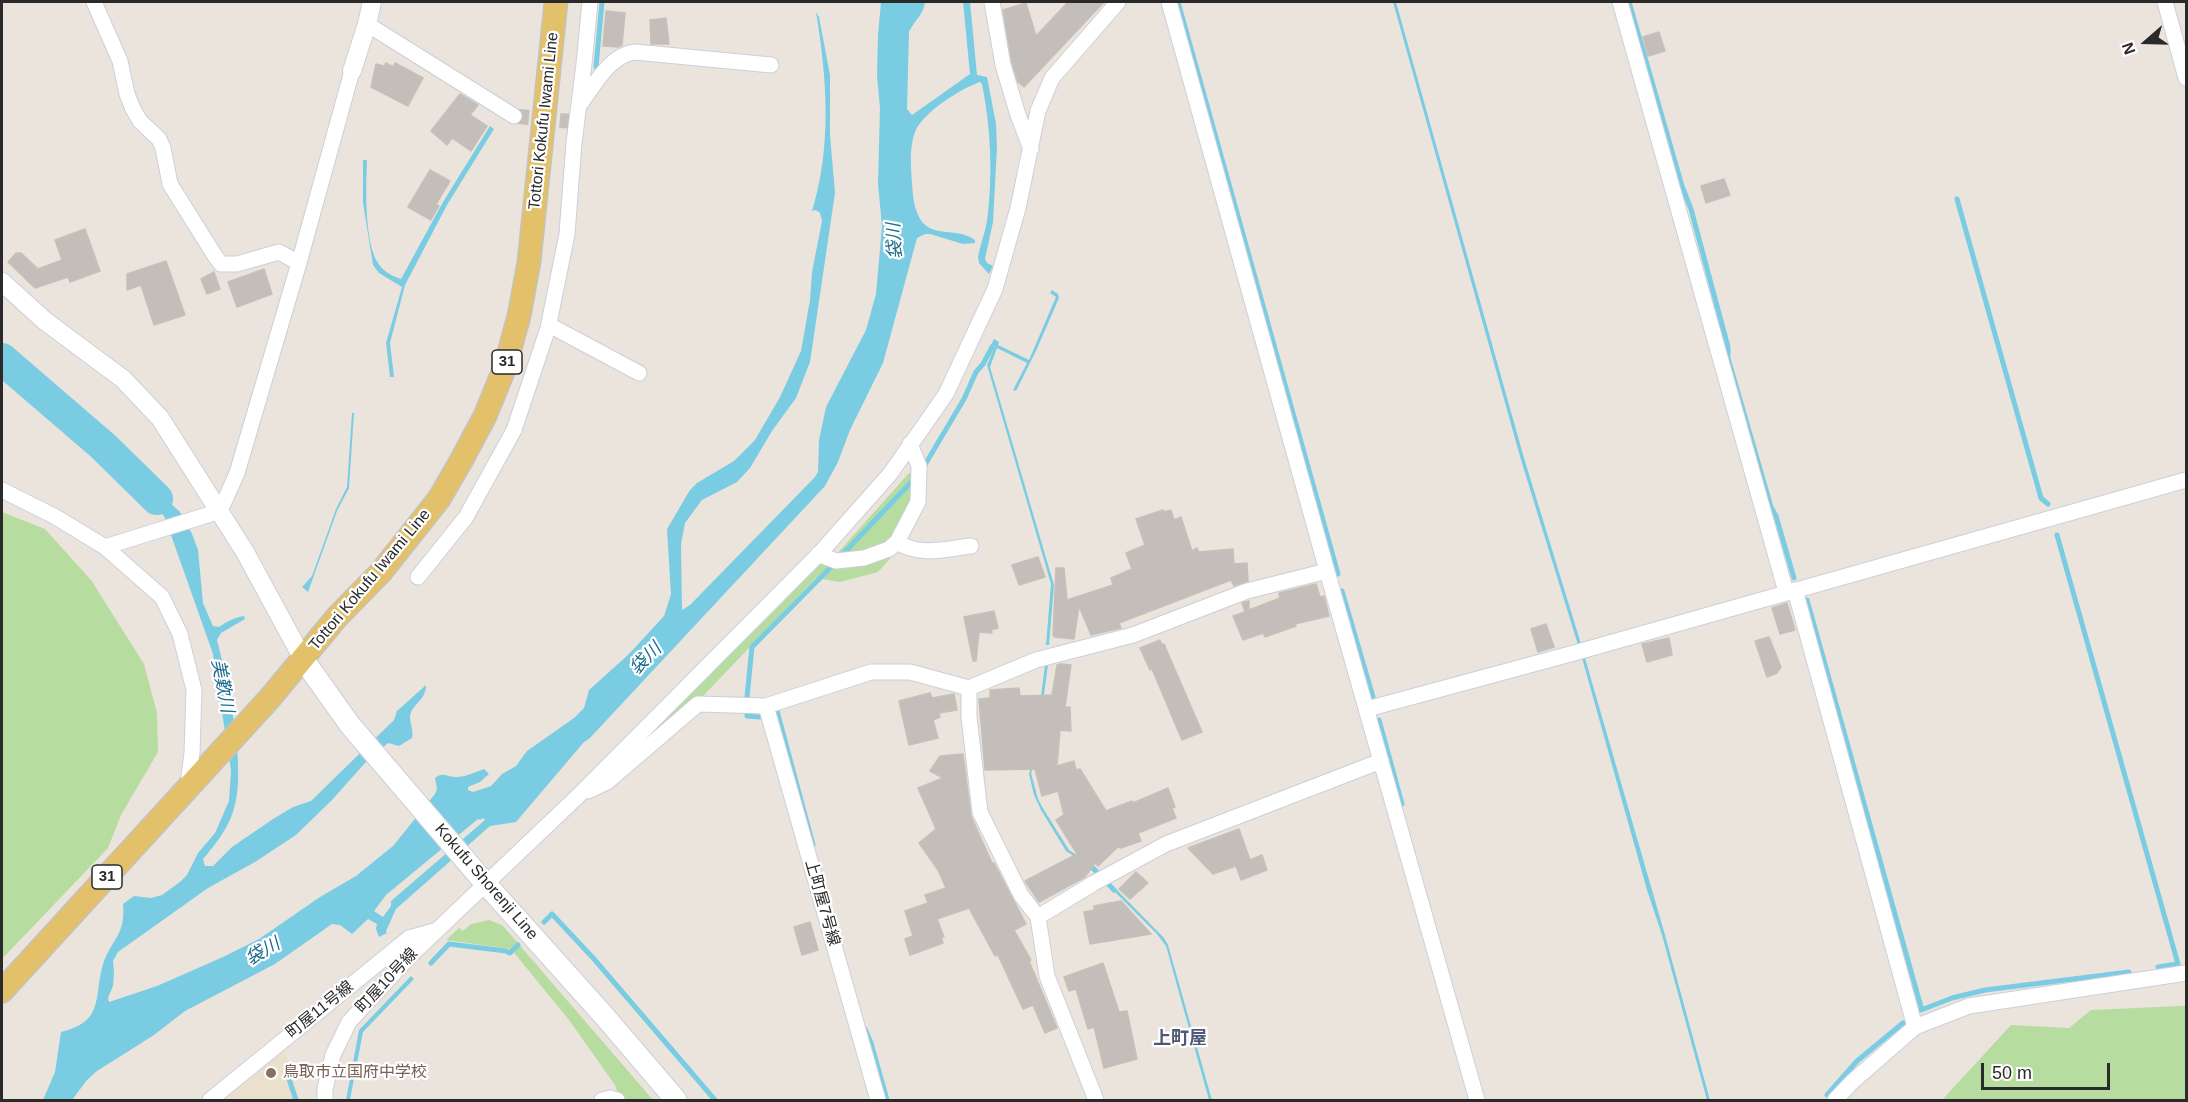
<!DOCTYPE html>
<html>
<head>
<meta charset="utf-8">
<style>
	body { margin:0 }
	#map { position:relative; width:2188px; height:1102px; overflow:hidden; background:#ebe4dd; font-family:Helvetica,sans-serif }
	canvas { display:block }
	.frame { position:absolute; inset:0; border:3px solid #2a2a2a; pointer-events:none }
	.north { position:absolute; left:2116px; top:12px; width:60px; height:60px; -webkit-text-stroke:4px #fff; paint-order:stroke; rotate:250deg; font-size:16px; font-weight:700; line-height:24px; text-align:center; color:#2a2a2a }
	.north::after { content:''; display:block; margin:auto; width:21px; height:27px; background:#2a2a2a; clip-path:polygon(50% 0,100% 100%,50% 72%,0 100%) }
	.scale { position:absolute; left:1981px; top:1063px; width:129px; height:27px; box-sizing:border-box; border:3px solid #2a2a2a; border-top:0; padding-left:8px; font-size:18px; line-height:21px; white-space:nowrap; color:#2a2a2a; -webkit-text-stroke:4px #fff; paint-order:stroke }
</style>
</head>
<body>
<div id="map">
<canvas width="2188" height="1102"></canvas>
<div class="frame"></div>
<div class="north">N</div>
<div class="scale">50 m</div>
</div>
<script>
const c = document.querySelector('canvas').getContext('2d');
c.lineJoin = 'round';
function fillPath(path, color) {
  c.fillStyle = color;
  c.fill(path, 'evenodd');
}
function trace(path, color, width, dash) {
  c.strokeStyle = color;
  c.lineWidth = width;
  c.lineCap = dash ? 'butt' : 'round';
  c.setLineDash(dash || []);
  c.stroke(path);
}
function drawText(font, color, halo, rows, align = 'center') {
  c.font = font + ' Helvetica,"Noto Sans JP",sans-serif';
  c.lineWidth = 4.5;
  c.setLineDash([]);
  c.textBaseline = 'middle';
  c.strokeStyle = halo;
  c.fillStyle = color;
  for (const [text, x, y, turn = 0] of rows) {
    c.save();
    c.translate(x, y);
    c.rotate((+turn || 0) * Math.PI / 180);
    c.textAlign = isNaN(turn) ? turn : align;
    if (halo) c.strokeText(text, 0, 0);
    c.fillText(text, 0, 0);
    c.restore();
  }
}
const education = new Path2D(`
	M283 1045 300 1100H217Z`);
const green = new Path2D(`
	M914 472 916 495 894 538 867 552 835 556 909 473Z
	M2 512 45 529 91 580 144 664 157 713 158 752 121 815 108 848 2 959Z
	M897 551 878 572 840 582 816 578 703 696 690 700 604 775 744 636 755 630 791 594 797 579 817 561Z
	M489 920 502 925 510 934 653 1100H620L615 1085 569 1020 511 949 446 940 459 928 463 931 471 924Z
	M2181 1006H2186V1100H1942L2011 1025 2069 1028 2091 1010Z`);
const water = new Path2D(`
	M881 2H925C924 14 914 21 909 32L907 109 912 115 970 74 963 2H970L977 75 987 77 996 124 997 147 993 222 985 259 987 263 993 266 989 274 979 263 978 257C980 245 985 233 987 221 993 175 991 129 982 84L980 82C960 89 922 113 915 132 909 148 911 167 912 183 913 197 914 212 923 223 936 237 960 228 975 240V243L963 244 930 234H925L917 238 883 363 850 430 838 462 825 486 589 739 584 742 516 822 490 826 396 909 386 931 387 933 379 937 376 929 377 924 368 919 352 934 340 925 332 924 275 964 185 1011 154 1035 97 1071 87 1080 72 1100H43L55 1072 61 1032C73 1029 86 1024 92 1013 99 1000 98 982 102 968 109 940 126 938 123 904L134 896 151 898 162 895 180 882 187 875 198 853 215 833 229 801 231 770 213 654 165 518 158 507 123 473 129 465 180 512 192 534 198 550 203 603 213 626 219 627C228 621 233 618 244 616L245 619 221 633 217 640C228 682 248 772 233 812 227 830 215 845 203 859L205 866H213L232 847 273 819 293 807 311 801 394 720 397 711 426 685C426 701 411 704 410 717 410 724 414 730 412 738L399 746 388 743 365 763 332 800 296 835 255 862 208 888 118 952 113 961 114 973 113 986 108 998 109 1002 157 986 223 957 259 939 320 897 356 876 393 846 435 794 437 789 435 778C442 772 446 776 454 777 464 778 475 772 484 769L489 774 480 782 468 787V790L473 792 491 786 502 774 516 766 527 751 574 718 584 708 589 690 629 654 664 616 671 594 667 529 690 490 697 483 734 461 755 440 780 397 801 351 810 300 812 272 822 221 820 213 816 210 812 211C832 146 827 78 816 12L819 17 830 75V135L835 193 810 362 796 398 772 431 750 468 737 482 702 500 685 523 681 544 682 610 690 605 815 477 818 472 819 440 826 407 866 330 876 294 882 226 878 184 880 108 877 76 878 35ZM483 818 485 820 391 901V906L383 917 374 911 386 895 478 819 480 820Z
	M1393 2H1396L1524 458 1581 644 1578 645 1521 460Z
	M490 126 494 129 447 205 405 285 390 343 394 377H390L386 343 402 287 379 273 373 265 363 203V160H367C366 185 364 242 378 263 384 272 392 276 401 279L443 202Z
	M1052 290 1058 294 1059 298 1036 351 1016 391 1013 390 1027 363 997 348 990 367 1054 585 1049 645H1046L1051 584 987 365 995 346 991 345 994 339 999 342 998 345 1029 360 1056 297 1050 293Z
	M352 413H354L349 488 337 511 308 592 302 587 312 576 336 509 347 487Z
	M1582 658H1585L1665 935 1710 1100H1707L1662 935 1647 890Z
	M1045 665H1048L1035 761 1031 773 1038 799 1044 810 1069 850 1096 868 1094 869 1066 851 1041 810 1034 795 1029 774 1033 759Z
	M1111 884 1164 938 1168 945 1212 1100H1209L1166 946 1157 934 1109 886Z
	M411 976 414 979 363 1032 350 1100H346L359 1030Z`);
const stream = new Path2D(`
	M1178 2 1338 574
	M1629 2 1682 186 1691 209 1728 347V358L1771 507 1776 516 1794 578
	M596 67 602 2
	M1957 199 2041 498 2048 504
	M923 468 964 399 976 372 983 364 992 347
	M2057 535 2178 964 2158 967
	M841 556 915 478
	M1342 591 1373 697
	M1807 600 1921 1007
	M747 697 752 647 835 563
	M777 711 813 845
	M747 715V716L760 717
	M1379 720 1402 804
	M1089 864 1114 890
	M544 922 552 914 594 959 715 1100
	M431 963 449 944 506 951 510 953 518 945
	M1921 1010 1952 998 1985 990 2129 972
	M865 1029 871 1043 887 1100
	M287 1073 296 1100
	M1827 1095 1857 1061 1903 1023`);
const river = new Path2D(`
	M2 359 103 446 157 499`);
const building = new Path2D(`
	M1068 2H1104L1024 87 1018 82 1012 63 1003 10 1026 3 1036 36Z
	M606 11 625 13 622 45 619 47 603 46Z
	M666 18 669 44H651L650 20Z
	M1659 32 1665 51 1648 56 1643 37Z
	M386 63 393 67 395 63 423 78 408 106 371 87 376 64 384 66Z
	M460 94 478 105 470 115 487 126 471 151 452 138 447 145 431 131Z
	M430 170 450 181 436 204 439 206 431 220 408 207Z
	M1724 179 1730 195 1706 203 1701 186Z
	M85 229 100 271 70 282 68 277 35 288 8 262 16 253H21L38 269 62 260 55 240Z
	M166 261 185 315 154 325 141 285 127 290V274Z
	M264 269 272 294 237 307 228 282Z
	M214 272 220 289 207 294 201 279Z
	M1163 510 1164 512 1171 510 1174 520 1181 517 1192 551 1197 548 1199 552 1233 549 1234 564 1247 563 1248 581 1234 586 1231 580 1119 623 1121 628 1091 635 1079 606 1074 639 1054 637 1055 635H1053L1056 568H1064L1067 600 1113 585 1111 578 1132 569 1126 553 1145 545 1136 519Z
	M1038 557 1045 577 1019 585 1012 565Z
	M1316 584 1320 597 1324 596 1329 616 1295 624 1296 626 1265 637 1263 633 1243 640 1233 616 1245 612 1242 603 1249 601V610L1280 598 1279 593Z
	M1787 603 1795 630 1780 634 1772 608Z
	M994 611 998 628 991 630 992 633 979 632 976 661H973L964 617Z
	M1546 624 1554 647 1538 652 1531 629Z
	M1769 637 1781 667 1777 673 1767 677 1755 641Z
	M1669 638 1672 655 1647 662 1642 644Z
	M1160 640 1162 645 1164 644 1202 732 1182 740 1152 669 1150 670 1140 648Z
	M1061 664 1071 665 1065 707H1070L1071 731 1060 730 1057 766 1074 761 1076 770 1080 769 1106 811 1132 801 1133 803 1168 788 1175 807 1172 808 1176 818 1138 833 1141 841 1121 848 1118 847 1098 866 1095 863 1085 877 1039 902 1025 881 1077 854 1056 820 1064 815 1058 791 1042 796 1035 769 985 770 979 699 990 698V690L1019 688 1020 696 1052 695 1057 665Z
	M930 693 932 698 954 694 957 710 939 713 940 717 933 720 938 738 909 745 899 701Z
	M963 754 971 816 992 863H994L1026 924 1014 930 1031 960 1029 961 1057 1028 1045 1033 1033 1005 1023 1009 998 955 995 956 969 908 937 919 944 937H941L943 943 910 955 905 939 913 936 905 911 928 903 925 895 946 888 938 870 919 843 936 829 918 788 943 778 930 771 940 756Z
	M1239 829 1250 860 1262 855 1267 870 1241 880 1236 866 1213 874 1188 848Z
	M1136 872 1148 883 1130 899 1119 889Z
	M1121 901 1151 934 1090 944 1084 912 1094 910V906Z
	M810 922 818 950 802 955 794 927Z
	M1103 963 1119 1012 1127 1011 1137 1059 1104 1068 1094 1027 1088 1029 1076 989 1069 991 1064 977Z`);
const minorTunnel = new Path2D(`
	M514 116 577 122`);
const minor = new Path2D(`
	M94 2 120 61 127 94 133 109 140 121 159 139 163 148 170 184 215 256 221 264H237L279 252 299 263
	M992 2 1003 65 1018 115 1031 149
	M1169 2 1327 571 1477 1100
	M1620 2 1786 592
	M2165 2 2186 78
	M367 24 514 116
	M581 103C595 84 610 55 635 52L771 65
	M549 325 639 373
	M2 490 54 516 105 547 162 597 180 634 194 690 192 753 189 776 192 783
	M897 542C920 557 945 549 971 546
	M105 547 220 511 237 473 299 263 352 71
	M818 554 836 561 864 558 889 549 897 542 918 502 919 466 910 444
	M418 577 466 517 514 430 548 328 567 234 574 143 584 64 590 2
	M1795 590 1915 1027
	M969 688V717L980 812 1021 895 1038 917 1047 976 1096 1100
	M766 706 878 1100
	M1367 709 1574 653 2186 480
	M588 791 607 782 698 704 766 706 871 672H910L969 688 1036 660 1133 635 1247 591 1327 571
	M1038 917 1094 883 1166 844 1381 761
	M210 1100 409 938 434 931
	M325 1100V1089L333 1055 349 1022 411 955 577 797 820 553 890 474 946 394 995 289 1018 208 1038 111 1052 78 1118 2
	M602 1100 610 1098 617 1100
	M1835 1100 1852 1082 1915 1027 1969 1006 2186 973`);
const tertiary = new Path2D(`
	M352 71 367 24 372 2
	M2 282 45 321 123 379 160 418 245 552 303 659`);
const secondary = new Path2D(`
	M303 659 350 725 485 883 606 1018 676 1100`);
const primary = new Path2D(`
	M2 991 270 698 337 617 381 572 439 499 461 461 485 416 505 367 519 316 529 262 556 2`);
const markers = [
	[271,1073,6,"#8d6e63"]
];
const shields = [
	[507,362,30],
	[107,877,30]
];
const shieldNames = [
	["31",507,362],
	["31",107,877]
];
const streetNames = [
	["Tottori Kokufu Iwami Line",544,121,-84],
	["Tottori Kokufu Iwami Line",370,580,-50],
	["Kokufu Shorenji Line",486,882,49],
	["上町屋7号線",822,903,74],
	["町屋10号線",387,981,-47],
	["町屋11号線",320,1010,-39]
];
const educationNames = [
	["鳥取市立国府中学校",283,1073]
];
const waterNames = [
	["袋川",895,241,-93],
	["袋川",646,659,-45],
	["美歎川",222,686,79],
	["袋川",263,952,-30]
];
const neighbourhoodNames = [
	["上町屋",1180,1039]
];
fillPath(education, '#ebe0ce');
fillPath(green, '#b7dc9f');
fillPath(water, '#7acce3');
trace(stream, '#7acce3', 5);
trace(river, '#7acce3', 32);
fillPath(building, '#c3beba');
trace(building, '#c6c0b7', 1.5);
trace(minorTunnel, '#c4bfb9', 15, [15, 8]);
trace(minor, '#cccfda', 17);
trace(tertiary, '#cccfda', 20);
trace(secondary, '#cccfda', 23);
trace(primary, '#c3c3c3', 25);
trace(minor, '#fff', 15);
trace(tertiary, '#fff', 18);
trace(secondary, '#fff', 21);
trace(primary, '#e3c16a', 22);
for (const [x, y, r, color] of markers) {
  const dot = new Path2D();
  dot.arc(x, y, r, 0, 2 * Math.PI);
  c.fillStyle = color;
  c.fill(dot);
  trace(dot, '#fff', 2);
}
for (const [x, y, w] of shields) {
  const box = new Path2D();
  box.roundRect(x - w / 2, y - 12, w, 24, 4.5);
  c.fillStyle = '#fff';
  c.fill(box);
  trace(box, '#2a2a2a', 1.5);
}
drawText('bold 15px', '#2a2a2a', null, shieldNames);
drawText('16px', '#2a2a2a', '#fff', streetNames);
drawText('16px', '#785e54', '#fff', educationNames, 'left');
drawText('italic 18px', '#1a6b8e', '#fff', waterNames);
drawText('bold 18px', '#4f5876', '#fff', neighbourhoodNames);
</script>
</body>
</html>
